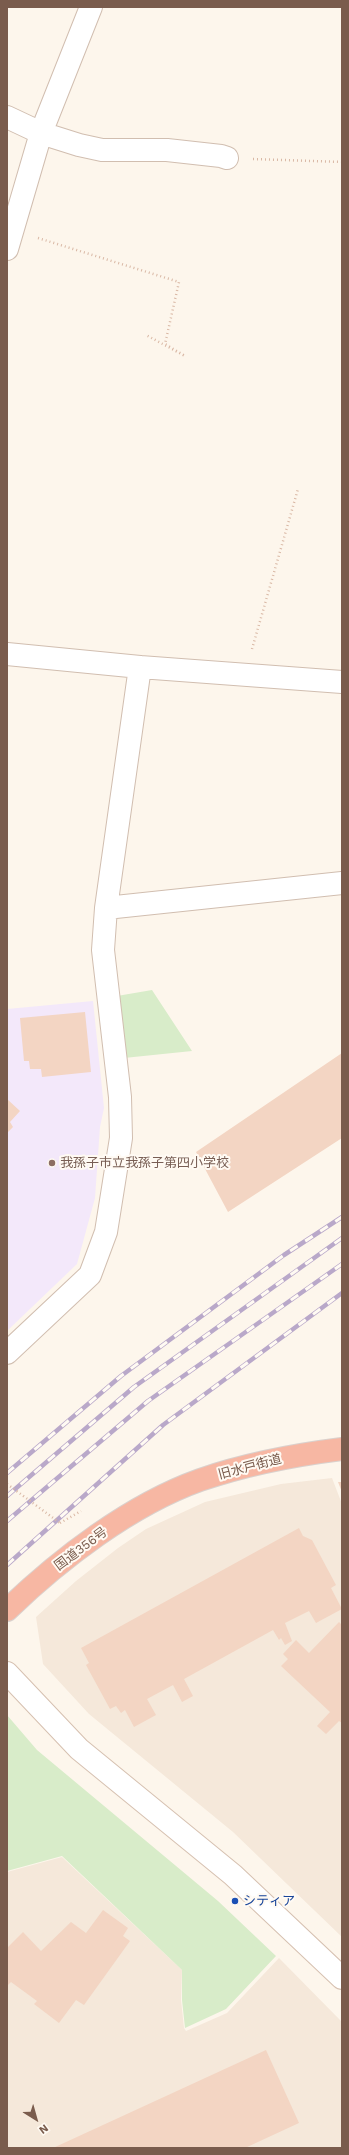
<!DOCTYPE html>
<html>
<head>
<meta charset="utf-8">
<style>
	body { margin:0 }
	#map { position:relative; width:349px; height:2155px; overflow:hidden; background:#fdf6ec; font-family:"Work Sans",sans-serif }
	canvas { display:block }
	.frame { position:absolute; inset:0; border:8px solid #7a5c4d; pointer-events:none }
	.north { position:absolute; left:16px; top:2099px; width:40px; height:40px; -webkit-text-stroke:3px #fffaf3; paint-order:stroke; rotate:143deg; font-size:11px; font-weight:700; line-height:16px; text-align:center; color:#7a5c4d }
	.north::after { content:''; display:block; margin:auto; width:14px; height:18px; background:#7a5c4d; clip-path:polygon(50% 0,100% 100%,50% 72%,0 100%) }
</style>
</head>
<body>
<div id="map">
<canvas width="349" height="2155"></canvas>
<div class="frame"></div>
<div class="north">N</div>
</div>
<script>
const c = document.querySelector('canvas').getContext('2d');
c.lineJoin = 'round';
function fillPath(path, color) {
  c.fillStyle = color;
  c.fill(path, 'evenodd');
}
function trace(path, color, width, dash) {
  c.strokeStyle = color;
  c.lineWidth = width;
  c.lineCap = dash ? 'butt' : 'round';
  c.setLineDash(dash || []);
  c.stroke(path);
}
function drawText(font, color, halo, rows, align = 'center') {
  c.font = font + ' "Work Sans","Noto Sans JP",sans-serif';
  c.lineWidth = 4;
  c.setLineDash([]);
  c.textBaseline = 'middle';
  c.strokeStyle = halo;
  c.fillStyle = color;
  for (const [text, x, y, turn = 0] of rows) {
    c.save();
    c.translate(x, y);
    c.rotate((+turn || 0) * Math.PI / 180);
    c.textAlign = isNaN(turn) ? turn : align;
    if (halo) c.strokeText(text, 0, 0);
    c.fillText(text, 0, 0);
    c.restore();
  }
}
const residential = new Path2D(`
	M332 1478 342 1504V1937L233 1832 89 1714 43 1664 36 1617 76 1581 118 1548 146 1529 205 1502 281 1484Z
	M62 1857 182 1970 181 2000 184 2028 186 2031 227 2013 279 1958 342 2022V2148H7V1872Z`);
const education = new Path2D(`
	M93 1001 104 1108 100 1127 95 1198 77 1264 7 1331V1009Z`);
const green = new Path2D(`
	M152 990 192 1051 124 1058 117 996Z
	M7 1715 37 1750 218 1901 276 1956 226 2009 185 2028 182 2000V1970L62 1856 7 1871Z`);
const building = new Path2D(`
	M85 1012 91 1072 42 1077 41 1069H30L29 1061H24L20 1018Z
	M342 1053V1138L228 1212 196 1152Z
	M7 1099 20 1111 10 1122 13 1127 7 1133Z
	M338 1482H342V1492Z
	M299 1528 303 1536 312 1540 336 1585 331 1588 342 1609 316 1623 309 1611 285 1623 292 1641 285 1645 281 1638 279 1640 273 1630 184 1679 193 1696 182 1702 173 1685 147 1699 156 1715 134 1727 125 1710 121 1713 116 1706 110 1709 86 1665 89 1663 81 1648Z
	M339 1622 342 1625V1723L339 1721 326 1734 317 1726 330 1712 281 1666 288 1659 283 1654 296 1640 309 1653Z
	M103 1910 128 1928 123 1936 130 1941 84 2005 76 2000 59 2023 34 2004 37 2001 11 1982 7 1986V1948L23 1932 41 1951 71 1922 86 1933Z
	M266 2050 299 2123 245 2148H53Z`);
const path = new Path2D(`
	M253 159 342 162
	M38 238 179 282 165 344 185 356 146 335
	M252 649 298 489
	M60 1523 81 1511`);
const street = new Path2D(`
	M7 117 41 133 79 145 102 150H167L221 156 227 158
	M7 249 41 133 91 7
	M7 654 140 667 342 682
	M106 908 342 883
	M7 1353 90 1275 106 1232 121 1138 120 1097 103 950 106 908 140 667`);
const secondary = new Path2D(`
	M7 1673 79 1749 233 1875 342 1978`);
const highway = new Path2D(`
	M7 1610C60 1559 130 1505 200 1480 246 1464 294 1455 342 1449`);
const rail = new Path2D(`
	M7 1473 121 1376 284 1255 342 1217
	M7 1496 134 1387 342 1238
	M7 1521 148 1401 342 1264
	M7 1565 163 1425 342 1293`);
const pathBridge = new Path2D(`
	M7 1484 60 1523`);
const markers = [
	[52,1163,4,"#8d6e63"],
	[235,1901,4,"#1a4fb4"]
];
const educationNames = [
	["我孫子市立我孫子第四小学校",60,1163]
];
const streetNames = [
	["旧水戸街道",250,1467,-15],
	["国道356号",81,1549,-37]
];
const transitNames = [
	["シティア",243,1901]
];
fillPath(residential, '#f5e8da');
fillPath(education, '#f3e8fa');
fillPath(green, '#d8ecc9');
fillPath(building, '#f3d5c3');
trace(street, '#d1beb0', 24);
trace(secondary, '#d6c0b0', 24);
trace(highway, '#dad1cd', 24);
trace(path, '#d9b8a5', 2.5, [1, 3]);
trace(street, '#fff', 22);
trace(secondary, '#fff', 22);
trace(highway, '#f7b7a3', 22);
trace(rail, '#b9a8c9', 4.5);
trace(rail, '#fffaf3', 3, [9]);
trace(pathBridge, '#d9b8a5', 2.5, [1, 3]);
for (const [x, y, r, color] of markers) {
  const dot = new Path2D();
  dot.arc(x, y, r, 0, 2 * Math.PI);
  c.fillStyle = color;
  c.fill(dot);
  trace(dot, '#fffaf3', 1.5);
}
drawText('13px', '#785e54', '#fffaf3', educationNames, 'left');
drawText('13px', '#7a5c4d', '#fffaf3', streetNames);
drawText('13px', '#164399', '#fffaf3', transitNames, 'left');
</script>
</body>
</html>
